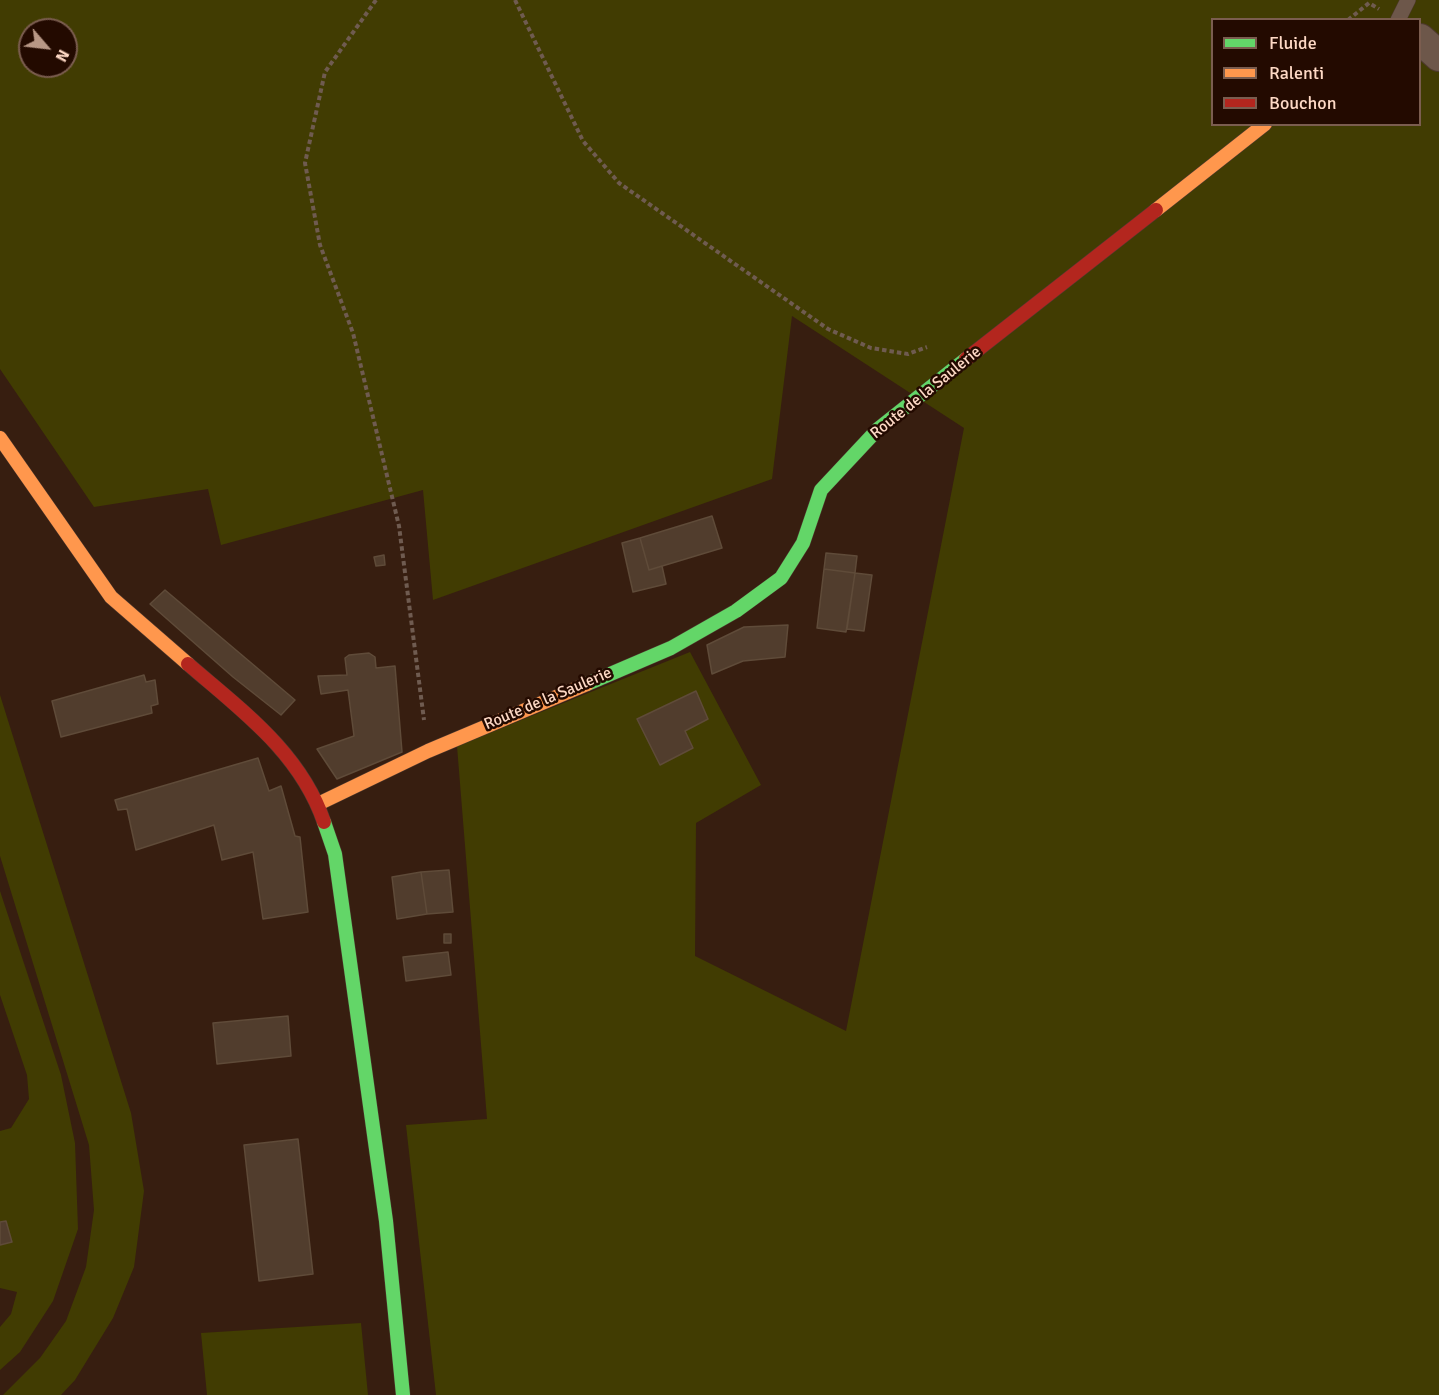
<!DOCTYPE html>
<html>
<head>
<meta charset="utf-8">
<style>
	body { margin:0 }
	#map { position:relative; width:1439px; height:1395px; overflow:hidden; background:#371e10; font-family:Signika,sans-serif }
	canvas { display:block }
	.legend { position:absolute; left:1211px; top:18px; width:210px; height:108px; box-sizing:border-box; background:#230a00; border:2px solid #7b5d4f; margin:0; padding:8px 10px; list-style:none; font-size:18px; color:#fed9c5 }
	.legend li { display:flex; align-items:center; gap:12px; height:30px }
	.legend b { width:30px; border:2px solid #7b5d4f }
	.north { position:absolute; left:18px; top:18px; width:60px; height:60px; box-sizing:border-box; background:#230a00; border:2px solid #7b5d4f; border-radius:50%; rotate:118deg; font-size:16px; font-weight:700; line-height:24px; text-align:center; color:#fed9c5 }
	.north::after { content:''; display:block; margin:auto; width:21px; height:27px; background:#b89886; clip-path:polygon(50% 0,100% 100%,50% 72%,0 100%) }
</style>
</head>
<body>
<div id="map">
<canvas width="1439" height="1395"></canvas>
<ul class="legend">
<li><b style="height:8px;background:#63d668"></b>Fluide</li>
<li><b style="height:8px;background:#ff974d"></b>Ralenti</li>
<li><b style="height:8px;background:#b3261e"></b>Bouchon</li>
</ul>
<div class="north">N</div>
</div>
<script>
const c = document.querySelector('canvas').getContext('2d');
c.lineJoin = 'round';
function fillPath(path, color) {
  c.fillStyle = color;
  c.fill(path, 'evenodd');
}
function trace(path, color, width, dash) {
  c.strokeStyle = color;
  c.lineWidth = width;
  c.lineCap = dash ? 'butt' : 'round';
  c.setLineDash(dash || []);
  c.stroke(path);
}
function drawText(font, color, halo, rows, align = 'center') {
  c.font = font + ' Signika,sans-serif';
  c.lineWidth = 5;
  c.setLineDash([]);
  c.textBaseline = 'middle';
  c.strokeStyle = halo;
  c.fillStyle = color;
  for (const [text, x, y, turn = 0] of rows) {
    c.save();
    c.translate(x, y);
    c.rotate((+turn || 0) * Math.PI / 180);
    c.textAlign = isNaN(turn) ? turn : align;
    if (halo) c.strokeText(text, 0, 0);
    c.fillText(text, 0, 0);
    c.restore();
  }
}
const green = new Path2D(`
	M0 0H1439V1395H436L406 1125 487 1119 457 746 690 652 761 785 696 823 695 956 846 1031 964 428 792 316 772 479 433 600 423 490 221 545 208 489 94 507 0 369ZM1212 20H1420V124H1212ZM30 30H66V66H30Z
	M0 695 131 1113 144 1191 134 1267 113 1318 75 1380 61 1395H3L40 1358 66 1321 86 1267 94 1210 89 1145 0 856Z
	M0 891 61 1075 75 1143 78 1229 53 1301 20 1352 0 1370V1327L11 1314 17 1292 0 1288V1131L11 1128 29 1099 27 1075 0 995Z
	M361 1323 368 1395H207L201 1333Z`);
const building = new Path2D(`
	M712 516 722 548 649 570 640 538Z
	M640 538 649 570 662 566 666 584 633 592 622 543Z
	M826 553 857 556 855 573 824 569Z
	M384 555 385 565 376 566 374 557Z
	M824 569 855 573 846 632 817 628Z
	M855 573 872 575 864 631 847 629Z
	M165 590 295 700 281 715 233 677 150 604Z
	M788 625 785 657 743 661 712 674 707 645 744 627Z
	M369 653 375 657 376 668 395 666 402 752 337 779 317 749 354 736 348 690 321 694 318 676 347 675 345 658 349 655Z
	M144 675 146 682 155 680 158 704 151 706 152 713 61 737 52 701Z
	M696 691 708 719 685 731 693 748 660 765 637 719Z
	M258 758 269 791 281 786 295 836 300 837 308 912 263 919 253 852 222 860 214 825 136 850 127 809 118 810 115 800Z
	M449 870 453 912 427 914 421 872Z
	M421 872 427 914 397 919 392 877Z
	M444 934H451V943H444Z
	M448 952 451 975 406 981 403 957Z
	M288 1016 291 1056 217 1064 213 1023Z
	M298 1139 313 1274 259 1281 244 1145Z
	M6 1221 12 1242 0 1245V1222Z`);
const path = new Path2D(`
	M376 0 325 72 305 163 320 245 353 333 399 526 424 720
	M515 0 583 141 619 183 828 329 871 348 908 354 927 347
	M1348 20 1369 3 1379 9`);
const lane = new Path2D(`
	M1398 20 1408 0`);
const street = new Path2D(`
	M1420 39 1439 56`);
const fast = new Path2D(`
	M587 684 671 648 736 611 781 578 803 543 821 490 878 429 966 359
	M324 822 335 854 386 1221 403 1395`);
const slow = new Path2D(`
	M1156 210 1265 124
	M0 438 111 597 188 664
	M318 804 428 751 587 684`);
const jam = new Path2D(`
	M966 359 1156 210
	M188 664C241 710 300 752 324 822`);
const streetNames = [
	["Route de la Saulerie",926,393,-39],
	["Route de la Saulerie",548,699,-23]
];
fillPath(green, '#413c02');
fillPath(building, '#513d2d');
trace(building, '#5f4b39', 1.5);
trace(lane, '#4e392f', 16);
trace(street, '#4e392f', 32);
trace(fast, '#4e392f', 15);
trace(slow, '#4e392f', 15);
trace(jam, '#4e392f', 15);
trace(path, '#6f5b50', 4, [4.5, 3]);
trace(lane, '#6d574a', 15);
trace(street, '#6d574a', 30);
trace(fast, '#63d668', 14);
trace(slow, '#ff974d', 14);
trace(jam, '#b3261e', 14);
drawText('16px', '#fed9c5', '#230a00', streetNames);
</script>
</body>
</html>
